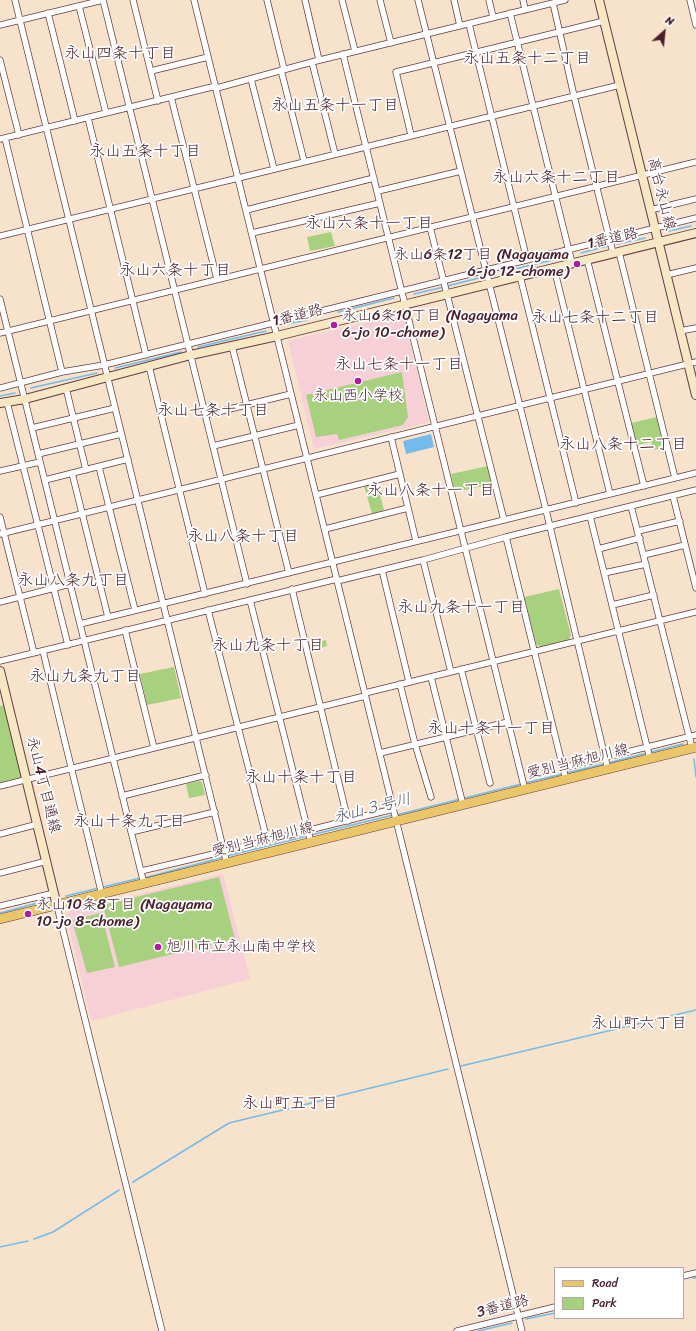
<!DOCTYPE html>
<html>
<head>
<meta charset="utf-8">
<style>
	body { margin:0 }
	#map { position:relative; width:696px; height:1331px; overflow:hidden; background:#f7e2cb; font-family:Sriracha,sans-serif }
	canvas { display:block }
	.legend { position:absolute; left:554px; top:1267px; width:130px; height:52px; box-sizing:border-box; background:#fff; border:1px solid #b7a5aa; margin:0; padding:5px 7px; list-style:none; font-size:12px; color:#4a1f2b }
	.legend li { display:flex; align-items:center; gap:8px; height:20px }
	.legend b { width:20px; border:1px solid #b7a5aa }
	.north { position:absolute; left:644px; top:12px; width:40px; height:40px; -webkit-text-stroke:3px #fff; paint-order:stroke; rotate:27deg; font-size:11px; font-weight:700; line-height:16px; text-align:center; color:#4a1f2b }
	.north::after { content:''; display:block; margin:auto; width:14px; height:18px; background:#4a1f2b; clip-path:polygon(50% 0,100% 100%,50% 72%,0 100%) }
</style>
</head>
<body>
<div id="map">
<canvas width="696" height="1331"></canvas>
<ul class="legend">
<li><b style="height:5px;background:#eac669"></b>Road</li>
<li><b style="height:11px;background:#a7d17e"></b>Park</li>
</ul>
<div class="north">N</div>
</div>
<script>
const c = document.querySelector('canvas').getContext('2d');
c.lineJoin = 'round';
function fillPath(path, color) {
  c.fillStyle = color;
  c.fill(path, 'evenodd');
}
function trace(path, color, width, dash) {
  c.strokeStyle = color;
  c.lineWidth = width;
  c.lineCap = dash ? 'butt' : 'round';
  c.setLineDash(dash || []);
  c.stroke(path);
}
function drawText(font, color, halo, rows, align = 'center') {
  c.font = font + ' Sriracha,"Klee One",sans-serif';
  c.lineWidth = 3.5;
  c.setLineDash([]);
  c.textBaseline = 'middle';
  c.strokeStyle = halo;
  c.fillStyle = color;
  for (const [text, x, y, turn = 0] of rows) {
    c.save();
    c.translate(x, y);
    c.rotate((+turn || 0) * Math.PI / 180);
    c.textAlign = isNaN(turn) ? turn : align;
    if (halo) c.strokeText(text, 0, 0);
    c.fillText(text, 0, 0);
    c.restore();
  }
}
const built = new Path2D(`
	M403 314 429 422 314 449 288 341Z
	M223 874 250 979 91 1021 66 914 69 911Z`);
const green = new Path2D(`
	M331 232 335 246 310 251 307 237Z
	M402 372 408 417 403 425 339 440 337 434 316 437 306 395Z
	M657 417 665 447 654 450 651 442 637 445 631 423Z
	M488 466 492 484 455 492 451 474Z
	M377 483 384 510 372 514 364 486Z
	M559 589 571 635 569 640 540 647 536 644 524 597Z
	M326 640 327 646 310 651 308 644Z
	M174 667 181 698 147 705 140 674Z
	M8 704 27 779 0 786V706Z
	M199 781 202 782 205 795 189 798 186 784Z
	M219 877 235 939 119 967 103 905Z
	M101 913 115 967 87 973 72 920Z`);
const water = new Path2D(`
	M431 434 434 447 406 454 403 441Z`);
const stream = new Path2D(`
	M669 231 691 226
	M617 244 645 238
	M581 253 608 246
	M515 269 561 258
	M447 286 479 278
	M414 294 444 287
	M338 312 394 298
	M287 324 307 320
	M198 347 266 331
	M115 368 181 352
	M31 388 97 373
	M0 396 15 393
	M651 752 683 744
	M694 759 696 777
	M608 763 647 753
	M525 783 604 764
	M396 815 521 784
	M311 835 393 815
	M227 856 307 836
	M144 878 224 857
	M66 896 140 878
	M0 913 45 901
	M461 1066 696 1010
	M334 1097 448 1069
	M133 1182 229 1123 328 1099
	M34 1239 53 1232 119 1190
	M0 1247 28 1241
	M693 1278H696
	M526 1319 555 1313
	M478 1331 512 1323`);
const street = new Path2D(`
	M15 0 227 864
	M103 0 247 584
	M133 0 158 101
	M194 0 522 1331
	M267 0 284 69
	M305 0 319 60
	M342 0 355 51
	M380 0 391 43
	M418 0 546 510 608 770
	M454 0 460 26
	M489 0 493 17
	M523 0 525 10
	M690 0 696 25
	M553 3 574 96 613 253
	M79 6 106 113
	M48 13 75 121
	M510 13 572 263
	M469 24 527 260
	M0 25 103 0
	M343 54 525 790
	M0 60 19 135
	M312 62 335 154
	M281 70 304 161
	M151 71 208 57
	M251 79 274 169
	M217 88 312 62 565 0
	M171 97 217 279
	M88 118 146 355
	M411 135 396 72 604 21
	M5 138 62 372
	M0 139 216 86
	M378 191 461 171
	M246 210 374 178
	M650 210 696 199
	M430 227 504 520
	M252 233 380 203
	M0 236 620 85
	M619 252 675 478
	M587 259 644 486
	M507 265 510 278
	M554 268 610 494
	M666 275 696 268
	M520 276 576 503
	M0 299 80 624
	M680 331 696 328
	M0 333 696 162
	M232 346 289 573
	M149 366 205 594
	M0 388 62 372 104 365 696 218
	M66 388 86 470
	M7 402 68 645
	M205 415 291 394
	M32 428 115 408
	M391 437 416 541
	M213 446 299 425
	M38 454 121 434
	M99 467 135 610
	M0 471 40 462
	M72 473 108 617
	M45 480 128 459
	M316 495 400 474
	M673 496 696 588
	M631 506 692 748
	M590 516 650 759
	M0 517 34 653
	M325 529 408 508
	M638 531 680 521
	M0 534 696 362
	M506 537 566 780
	M598 549 640 538
	M644 555 685 545
	M423 560 451 672
	M382 570 409 682
	M604 573 646 564
	M337 581 423 560 506 537 696 490
	M292 589 348 821
	M250 600 311 843
	M0 602 70 584
	M612 605 654 595
	M208 610 267 840
	M125 630 154 748
	M43 651 102 895
	M0 661 337 579
	M461 669 490 783
	M431 677 463 805
	M400 684 415 744 431 797
	M365 693 696 612
	M380 753 508 722
	M563 768 696 735
	M0 786 365 696
	M122 796 206 775
	M131 832 215 812
	M0 834 38 824
	M141 871C225 852 309 830 393 809
	M0 873 47 861
	M144 884 80 624 696 473
	M0 906 54 893
	M57 906 162 1331
	M683 1276 696 1273
	M457 1331 555 1307`);
const secondary = new Path2D(`
	M599 0 696 395
	M0 403 25 399 191 355 277 336 696 233
	M0 671 57 906`);
const primary = new Path2D(`
	M0 919 696 747`);
const markers = [
	[577,264,4,"#b5179e"],
	[334,325,4,"#b5179e"],
	[358,381,4,"#b5179e"],
	[28,914,4,"#b5179e"],
	[158,947,4,"#b5179e"]
];
const streetNames = [
	["高台永山線",661,194,76],
	["1番道路",613,239,-13],
	["1番道路",298,316,-14],
	["愛別当麻旭川線",578,762,-14],
	["永山4丁目通線",43,785,76],
	["愛別当麻旭川線",263,840,-14],
	["3番道路",503,1307,-14]
];
const poiNames = [
	["永山6条12丁目 (Nagayama",569,255,"right"],
	["6-jo 12-chome)",569,272,"right"],
	["永山6条10丁目 (Nagayama",342,316],
	["6-jo 10-chome)",342,333],
	["永山西小学校",358,396,"center"],
	["永山10条8丁目 (Nagayama",36,905],
	["10-jo 8-chome)",36,922],
	["旭川市立永山南中学校",166,947]
];
const neighbourhoodNames = [
	["永山四条十丁目",120,54],
	["永山五条十二丁目",527,59],
	["永山五条十一丁目",335,106],
	["永山五条十丁目",145,152],
	["永山六条十二丁目",556,178],
	["永山六条十一丁目",369,224],
	["永山六条十丁目",175,271],
	["永山七条十二丁目",595,318],
	["永山七条十一丁目",399,365],
	["永山七条十丁目",213,411],
	["永山八条十二丁目",623,445],
	["永山八条十一丁目",431,491],
	["永山八条十丁目",243,537],
	["永山八条九丁目",73,581],
	["永山九条十一丁目",461,608],
	["永山九条十丁目",268,646],
	["永山九条九丁目",85,677],
	["永山十条十一丁目",491,729],
	["永山十条十丁目",301,778],
	["永山十条九丁目",129,822],
	["永山町六丁目",639,1024],
	["永山町五丁目",290,1104]
];
const waterNames = [
	["永山３号川",372,809,-14]
];
fillPath(built, '#f6cfd7');
fillPath(green, '#a7d17e');
fillPath(water, '#74bbeb');
trace(stream, '#74bbeb', 1.5);
trace(street, '#643c43', 7);
trace(secondary, '#643c43', 10);
trace(primary, '#643c43', 10);
trace(street, '#fff', 5.5);
trace(secondary, '#f7e8c3', 8);
trace(primary, '#eac669', 9);
for (const [x, y, r, color] of markers) {
  const dot = new Path2D();
  dot.arc(x, y, r, 0, 2 * Math.PI);
  c.fillStyle = color;
  c.fill(dot);
  trace(dot, '#fff', 1.5);
}
drawText('15px', '#4a1f2b', '#fff', streetNames);
drawText('15px', '#4a1f2b', '#fff', poiNames, 'left');
drawText('16px', '#4a1f2b', '#fff', neighbourhoodNames);
drawText('italic 16px', '#59566e', '#fff', waterNames);
</script>
</body>
</html>
